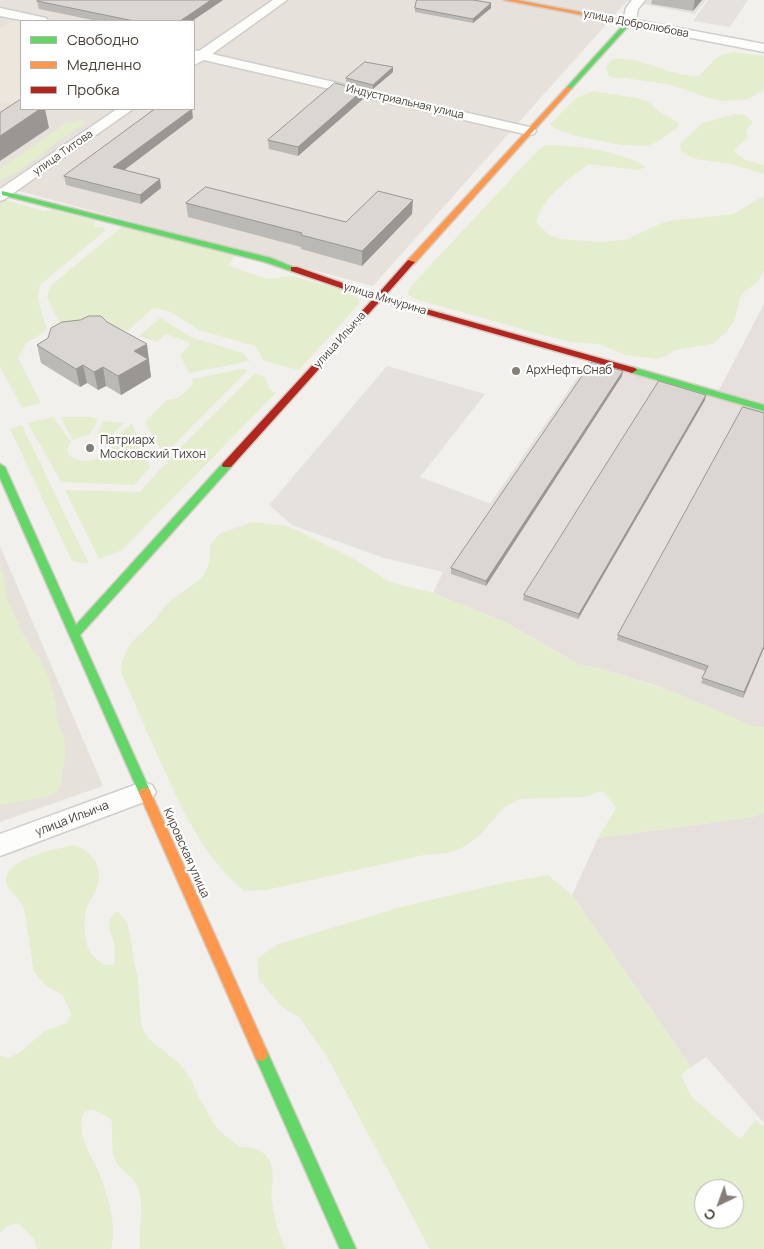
<!DOCTYPE html>
<html>
<head>
<meta charset="utf-8">
<style>
	body { margin:0 }
	#map { position:relative; width:764px; height:1249px; overflow:hidden; background:#f2f0ed; font-family:Manrope,sans-serif }
	canvas { display:block }
	.legend { position:absolute; left:20px; top:20px; width:175px; height:90px; box-sizing:border-box; background:#fff; border:1px solid #b6b3af; margin:0; padding:6px 9px; list-style:none; font-size:15px; color:#494037 }
	.legend li { display:flex; align-items:center; gap:10px; height:25px }
	.legend b { width:25px; border:1px solid #b6b3af }
	.north { position:absolute; left:694px; top:1179px; width:50px; height:50px; box-sizing:border-box; background:#fff; border:1px solid #b6b3af; border-radius:50%; rotate:222deg; font-size:14px; font-weight:700; line-height:20px; text-align:center; color:#494037 }
	.north::after { content:''; display:block; margin:auto; width:18px; height:22px; background:#847e77; clip-path:polygon(50% 0,100% 100%,50% 72%,0 100%) }
</style>
</head>
<body>
<div id="map">
<canvas width="764" height="1249"></canvas>
<ul class="legend">
<li><b style="height:6px;background:#63d668"></b>Свободно</li>
<li><b style="height:6px;background:#ff974d"></b>Медленно</li>
<li><b style="height:6px;background:#b3261e"></b>Пробка</li>
</ul>
<div class="north">С</div>
</div>
<script>
const c = document.querySelector('canvas').getContext('2d');
c.lineJoin = 'round';
function fillPath(path, color) {
  c.fillStyle = color;
  c.fill(path, 'evenodd');
}
function trace(path, color, width, dash) {
  c.strokeStyle = color;
  c.lineWidth = width;
  c.lineCap = dash ? 'butt' : 'round';
  c.setLineDash(dash || []);
  c.stroke(path);
}
function drawText(font, color, halo, rows, align = 'center') {
  c.font = font + ' Manrope,sans-serif';
  c.lineWidth = 4.5;
  c.setLineDash([]);
  c.textBaseline = 'middle';
  c.strokeStyle = halo;
  c.fillStyle = color;
  for (const [text, x, y, turn = 0] of rows) {
    c.save();
    c.translate(x, y);
    c.rotate((+turn || 0) * Math.PI / 180);
    c.textAlign = isNaN(turn) ? turn : align;
    if (halo) c.strokeText(text, 0, 0);
    c.fillText(text, 0, 0);
    c.restore();
  }
}
const residential = new Path2D(`
	M0 0H706L695 14 627 1 373 286 0 186ZM21 21H194V109H21Z
	M0 546 103 786 0 822Z`);
const industrial = new Path2D(`
	M764 304V727H755L658 686 598 668 580 665 505 622 433 593 443 572 593 355 719 390Z
	M764 812V1123L706 1057 691 1067 572 895 598 838 753 817Z`);
const education = new Path2D(`
	M15 20 23 21 21 107 0 101V28Z`);
const green = new Path2D(`
	M734 52 764 56V90L748 99 725 101 709 98 671 85 625 78H614L609 76 606 67 612 59C645 56 668 77 699 76L714 60 722 55Z
	M593 91 636 98 646 101 654 106 657 110 679 123 677 128 655 143 646 146 621 145 576 136 554 128 550 124 576 98Z
	M736 114 745 115 753 122 746 131 748 138 735 149V152L746 160 764 165V174L731 164 695 159 681 152 680 144 702 123Z
	M81 120 85 122 83 125C54 140 31 169 0 180V169L66 123Z
	M546 145C575 145 622 151 646 167L638 170 589 164C568 180 544 195 536 222L549 235 560 239 602 242 628 239 657 225 669 221 733 214 764 196V270L758 282 744 292 740 298 735 319 727 332 712 344 675 350 668 355 656 359 626 355 598 344 569 342 418 300 407 294 412 285 538 150Z
	M2 199 44 211 53 210 95 221V227H103L105 231 40 285 38 299 47 330 26 343 18 359 41 403 22 408 0 366V200Z
	M123 226 235 256 228 265 267 279 292 276 342 290 358 298 360 303 299 370 264 361 255 346 199 330 169 311 153 308 128 331 87 322 61 326 47 297 50 286Z
	M160 318 193 338 243 353 250 361 189 373 180 355 189 346V342L166 334 157 342 139 336Z
	M242 369 248 370 164 455 145 422 167 400 178 398 193 384 192 379Z
	M255 373 265 377 269 389 276 393 122 550 99 559 65 490 140 492 164 465 168 464 167 461Z
	M53 417 71 442 67 450 70 456C87 466 100 460 110 445 115 437 125 430 132 423L150 467 134 485 61 482 28 423Z
	M60 417H93L98 420 90 434 73 440Z
	M103 421 124 423 108 439 103 436 97 434Z
	M22 425 88 563 75 562 71 559 10 429Z
	M252 522 287 526 301 532 352 558 390 582 433 593 504 622 580 665 598 668 677 693 755 727H764V812L753 817 598 838 616 808 603 791 585 797 520 799 503 808 480 835 466 846 448 853 424 855 266 890 244 891C203 857 183 811 161 763 148 733 134 703 121 672 124 641 139 638 158 616 161 612 163 607 167 604 188 584 213 582 210 546L219 534Z
	M0 566 4 577 8 601 21 630 33 651 39 657 48 676 56 703 57 720 64 737 66 755 62 774V783L57 792 47 797 0 805Z
	M75 845C94 852 104 869 97 888 94 896 88 902 86 909 84 920 84 938 88 948 91 955 98 960 104 965H114C114 958 115 951 114 944 111 927 102 926 117 911L127 922 132 945 134 961 138 977 141 1024 144 1031 150 1040 181 1065 192 1081 199 1098 217 1129 240 1147C259 1146 273 1155 273 1176 273 1184 270 1192 272 1200 274 1216 278 1234 286 1249H140C138 1230 144 1210 139 1191 135 1175 126 1176 118 1165 109 1151 114 1134 111 1119L93 1109 84 1112C76 1134 89 1150 98 1170 107 1192 118 1225 111 1249H37L34 1239 18 1223 6 1227 0 1233V1055L8 1058 19 1053 45 1031 67 1023 71 1013 63 995 46 986 34 972 24 908C20 898 5 890 6 879 7 858 59 848 75 845Z
	M548 875 572 895 691 1067 681 1075 691 1096 740 1139 756 1120 764 1127V1249H430L327 1057 300 1018 281 1006 259 980 257 959 276 945 397 908 503 883ZM704 1189H734V1219H704Z`);
const parking = new Path2D(`
	M708 0H748L730 27 693 21Z
	M387 366 485 394 420 477 491 504 443 572 384 558 292 525 269 505Z`);
const street = new Path2D(`
	M273 0H287L212 54 529 127 534 128 536 131 534 134 529 135 204 60 194 65V50L199 51Z
	M632 0H645L638 9 636 20 764 44V52L625 25 623 22 626 8Z
	M0 8 46 18 48 21H26L0 16Z
	M117 109H133L5 199 0 201V189Z
	M143 782 152 785 156 792 152 799 0 856V834Z`);
const fast = new Path2D(`
	M627 21 632 22 571 89H567V87Z
	M2 191 271 258 298 269 294 271H291L265 262 2 195Z
	M632 367 764 405V411L629 372 627 370Z
	M227 462 231 463 232 465 231 467 80 635 151 793 149 797 145 798 141 797 139 793 0 478V464L5 467 76 625 223 463Z
	M261 1047 266 1049 356 1249H340L254 1054 256 1049Z`);
const slow = new Path2D(`
	M504 0H517L632 22 629 24Z
	M567 87 572 88 414 264H408V260Z
	M145 788 149 789 151 793 266 1049 268 1054 266 1059 261 1061 256 1059 139 793 141 789Z`);
const jam = new Path2D(`
	M408 260 415 262 384 297 635 368 637 370 632 373 629 372 380 301 231 467H223L222 465 223 463 373 299 291 271V267H297L377 295Z`);
const wall = new Path2D(`
	M39 0H223L192 21H97L39 9 37 1Z
	M652 0H702L693 11 651 4Z
	M415 8H491L473 23 415 12Z
	M393 72 373 89 346 83V78Z
	M363 90V99L298 156 269 149 268 140Z
	M193 118 124 170 161 188 141 204 66 185 64 176Z
	M186 203 346 222 412 214 362 266 301 249V247L188 217Z
	M80 320 149 362V363L151 377 121 395 106 386 98 390 87 383 80 387 41 363 37 345Z
	M622 376 486 586 451 574V568Z
	M705 400 578 619 523 600 524 595Z
	M764 413V648L743 698 701 683 705 671 617 640 618 635Z`);
const shadedWall = new Path2D(`
	M211 0H223L192 21H180Z
	M695 0H702L693 11Z
	M491 3V8L473 23V19Z
	M393 67V72L373 89V85Z
	M363 90V99L298 156V147Z
	M40 109H45L49 128 0 161V136Z
	M192 109 193 118 115 177 113 167Z
	M160 179 161 188 141 204 140 195Z
	M413 200 412 214 362 266V251Z
	M147 344 151 377 121 395 118 376 134 351Z
	M83 365 87 383 80 387 76 369Z
	M103 367 106 386 98 390 94 372Z
	M623 371 622 376 486 586V581Z
	M706 395 705 400 578 619 579 614Z
	M764 646V648L743 698 744 692Z`);
const building = new Path2D(`
	M39 0H211L180 21H134L37 1Z
	M417 0H473L491 3 473 19 415 8Z
	M365 62 393 67 373 85 346 78Z
	M335 83 363 90 298 147 268 140Z
	M20 100 21 101V109H40L0 136V113Z
	M155 109H192L113 167 160 179 140 195 64 176Z
	M206 187 346 222 378 191 413 200 362 251 301 235 302 233 186 203Z
	M89 316H101L107 322 147 344 134 351 148 359 118 376 103 367 94 372 83 365 76 369 37 345 48 338 51 328 62 322 80 320Z
	M592 362 623 371 486 581 451 568Z
	M659 381 706 395 579 614 524 595Z
	M743 407 764 413V646L744 692 702 678 708 666 618 635Z`);
const markers = [
	[516,371,5,"#847e77"],
	[90,448,5,"#847e77"]
];
const farStreetnames = [
	["улица Добролюбова",636,24,11],
	["Индустриальная улица",405,102,13],
	["улица Титова",63,153,-35],
	["улица Мичурина",385,299,17],
	["улица Ильича",340,340,-48]
];
const poiNames = [
	["АрхНефтьСнаб",526,371],
	["Патриарх",100,441],
	["Московский Тихон",100,455]
];
const streetNames = [
	["улица Ильича",72,819,-21],
	["Кировская улица",186,853,66]
];
fillPath(residential, '#e6e1da');
fillPath(industrial, '#e5e0dc');
fillPath(education, '#ede6dc');
fillPath(green, '#e4edcd');
fillPath(parking, '#e4e1de');
trace(street, '#d0cdca', 3);
trace(fast, '#d3cdc5', 3);
trace(slow, '#d3cdc5', 3);
trace(jam, '#d3cdc5', 3);
fillPath(street, '#fdfdfc');
fillPath(fast, '#63d668');
fillPath(slow, '#ff974d');
fillPath(jam, '#b3261e');
fillPath(wall, '#bbb9b5');
fillPath(shadedWall, '#999694');
fillPath(building, '#dad7d3');
trace(building, '#999694', 1);
for (const [x, y, r, color] of markers) {
  const dot = new Path2D();
  dot.arc(x, y, r, 0, 2 * Math.PI);
  c.fillStyle = color;
  c.fill(dot);
  trace(dot, '#fff', 2);
}
drawText('11px', '#494037', '#fff', farStreetnames);
drawText('12px', '#494037', '#fff', poiNames, 'left');
drawText('12px', '#494037', '#fff', streetNames);
</script>
</body>
</html>
